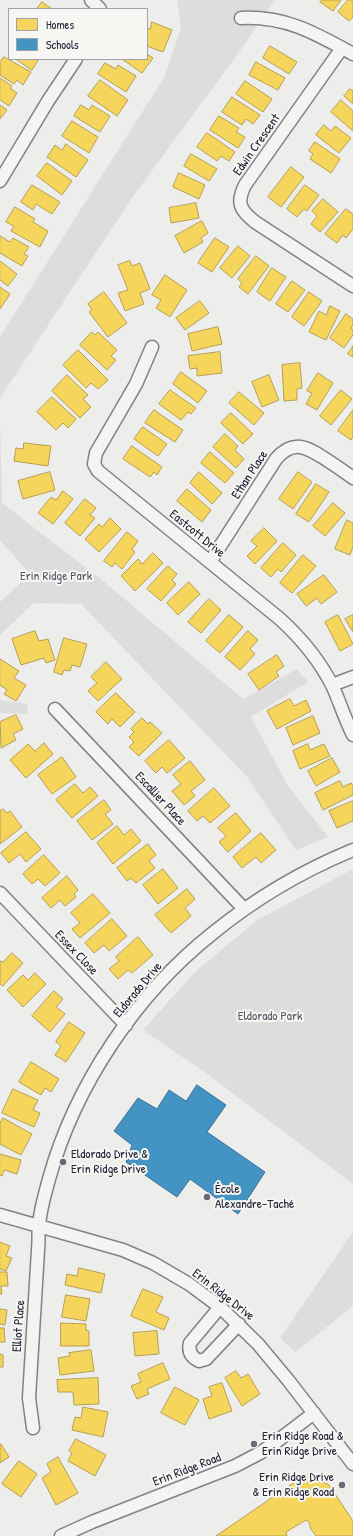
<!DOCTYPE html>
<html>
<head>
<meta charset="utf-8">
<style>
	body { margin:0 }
	#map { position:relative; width:353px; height:1536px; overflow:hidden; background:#ededec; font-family:"Patrick Hand",sans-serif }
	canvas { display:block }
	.legend { position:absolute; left:8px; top:8px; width:140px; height:52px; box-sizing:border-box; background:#f6f6f2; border:1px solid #a1a1a9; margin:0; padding:5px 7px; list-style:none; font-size:12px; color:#22223b }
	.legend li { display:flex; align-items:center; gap:8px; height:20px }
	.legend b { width:20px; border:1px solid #a1a1a9 }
</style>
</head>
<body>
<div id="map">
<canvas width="353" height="1536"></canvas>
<ul class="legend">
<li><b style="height:11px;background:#f6d55c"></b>Homes</li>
<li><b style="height:11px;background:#4393c3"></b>Schools</li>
</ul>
</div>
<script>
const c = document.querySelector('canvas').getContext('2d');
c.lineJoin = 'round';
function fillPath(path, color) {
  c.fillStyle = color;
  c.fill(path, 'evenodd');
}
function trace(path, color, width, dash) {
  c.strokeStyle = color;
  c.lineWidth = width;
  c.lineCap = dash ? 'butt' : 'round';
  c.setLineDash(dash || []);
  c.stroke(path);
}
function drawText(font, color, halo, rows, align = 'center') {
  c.font = font + ' "Patrick Hand",sans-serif';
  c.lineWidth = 4;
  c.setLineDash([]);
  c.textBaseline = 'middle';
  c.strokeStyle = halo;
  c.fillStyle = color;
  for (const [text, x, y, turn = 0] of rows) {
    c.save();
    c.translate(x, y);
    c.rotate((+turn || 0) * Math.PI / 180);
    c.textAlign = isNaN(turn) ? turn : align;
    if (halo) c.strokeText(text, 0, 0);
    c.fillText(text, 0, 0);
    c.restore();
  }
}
const green = new Path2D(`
	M177 0H274L245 44 134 195 0 398V337L165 76 181 27Z
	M0 419 2 503 102 580 243 699 297 669 308 682 251 717 288 786 328 837 296 850 248 778 81 604 34 603 0 635V602L30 574 0 540Z
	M0 700 28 704 27 714 0 713Z
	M353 869V1184L206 1073 143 1030 195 972 257 920Z
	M353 1232V1306L295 1352 280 1338Z`);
const homes = new Path2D(`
	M322 0H341L333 11 320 2Z
	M348 0H353V17L349 21 338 12Z
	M42 2 52 9H37Z
	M152 22 172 30 163 52 147 46V28L150 29Z
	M270 46 297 62 289 74 263 58Z
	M147 54 153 58 142 73 122 59H147Z
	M4 57 31 72 23 85 17 80 14 84 0 75V62Z
	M16 59H39L32 70Z
	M256 62 285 78 278 90 249 75Z
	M105 63 116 69 118 65 136 76 126 92 98 74Z
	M0 78 12 86 10 88 17 93 9 106 0 100Z
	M100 80 128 100 117 116 88 96Z
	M245 81 272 99 263 112 236 94Z
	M350 89 353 91V104L344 96Z
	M232 97 260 115 253 124 246 119 242 125 222 112Z
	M341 100 353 111V131L331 112Z
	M0 105 7 110 0 119Z
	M81 105 89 110 92 105 110 116 100 132 74 116Z
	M219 116 239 128 236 132 245 137 238 148 210 130Z
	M72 121 98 137 89 153 62 136Z
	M324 125 331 131 335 126 351 138 339 153 316 135Z
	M207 133 235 152 229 161 221 156 217 161 197 147Z
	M315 142 340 159 331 173 310 159 313 154 309 151Z
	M66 144 88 160 76 177 47 157 55 145 62 150Z
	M191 154 217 169 209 181 184 166Z
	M47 163 72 181 62 195 37 176Z
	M291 167 304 177 281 207 268 197Z
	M179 173 205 185 199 199 173 187Z
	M32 185 60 202 52 214 36 204 33 210 21 202Z
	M305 185 319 195 307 211 304 209 297 217 287 209Z
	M323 199 338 212 320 232 311 224 317 216 312 211Z
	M196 203 199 218 171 223 169 208Z
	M15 207 35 219 33 222 48 231 40 247 11 231 14 226 6 222Z
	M346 209 353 214V229L346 238 343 235 337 243 325 234Z
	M202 221 208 233 201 238 203 242 184 253 175 236Z
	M0 236 10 242 13 238 29 247 24 254 28 256 22 266 0 253Z
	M215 238 229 247 212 272 198 263Z
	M238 246 250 256 232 278 220 268Z
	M256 256 269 266 248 294 239 287 242 283 238 279Z
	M0 261 17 274 8 286 0 280Z
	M130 261 132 266 140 263 150 289 140 293 144 304 125 311 118 293 128 290 118 265Z
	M272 268 286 277 270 301 257 292Z
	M165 275 187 290 170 317 156 308 161 300 152 295Z
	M292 281 305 290 288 312 276 304Z
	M0 287 10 294 0 309Z
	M104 292 127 323 108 337 89 312 92 309 88 304Z
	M309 292 322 301 304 326 292 317Z
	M200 301 209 313 185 330 176 318Z
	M330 306 340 311 326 340 309 332 319 311 326 315Z
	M346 314 353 319V325L351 328 353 330V335L344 348 330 338Z
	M218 327 222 344 192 351 188 334Z
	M92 332 95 335 98 332 117 350 111 356 116 360 107 370 80 345Z
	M353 346V357L348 354Z
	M78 350 108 380 98 389 91 383 86 388 63 365Z
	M220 352 222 373 197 376V368L190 369 188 356Z
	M300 363 302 388 297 389V400L284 401 282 365Z
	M181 372 207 391 198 403 173 384Z
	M318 373 333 383 317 410 306 404 312 393 307 391Z
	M67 375 88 395 83 399 91 407 80 418 52 391Z
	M269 375 279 400 262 407 252 382Z
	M170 390 196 408 191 414 188 412 181 420 159 404Z
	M341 390 352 399 331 425 320 416Z
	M239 392 264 413 254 425 229 403Z
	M52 397 76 419 68 428 63 423 56 430 37 412Z
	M154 410 183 430 175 442 145 423Z
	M353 410V437L351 440 338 431Z
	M231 413 253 434 243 444 221 423Z
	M143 427 167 444 158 456 134 439Z
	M225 434 238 446 235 450 244 459 236 468 213 447Z
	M24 443 51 446 48 466 14 461 16 448 23 449Z
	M132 446 162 467 157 475 154 472 150 477 123 459Z
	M210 452 234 473 225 483 201 463Z
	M50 472 55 490 23 499 18 481Z
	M199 472 222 493 212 504 190 483Z
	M298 472 312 482 293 509 279 499Z
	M316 484 329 492 309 522 296 514Z
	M187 489 211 510 202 522 177 501Z
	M63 491 73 499 53 524 38 513 51 497 56 500Z
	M85 499 96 508 90 515 95 518 80 536 65 523Z
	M333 503 345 513 325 536 313 526Z
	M110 518 121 529 99 552 85 539 99 524 102 527Z
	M347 520 353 523V547L350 555 335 549Z
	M264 528 277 541 255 564 247 556 257 546 251 541Z
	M127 532 138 541 132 549 135 552 122 569 115 563 112 567 104 561Z
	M283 543 296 555 281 572 278 569 271 577 261 568Z
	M153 553 163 563 135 591 121 576 138 559 142 564Z
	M303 555 316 566 292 593 280 583Z
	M168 566 177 574 172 580 176 584 161 601 147 589Z
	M324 575 337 592 321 604 317 598 306 606 297 594Z
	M189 582 200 594 178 615 167 603Z
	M209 599 221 610 201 633 188 622Z
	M229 615 243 627 220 653 206 641Z
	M338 615 353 644 340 651 325 622Z
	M353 615V632L345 619Z
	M35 631 39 641 48 639 55 660 46 663 44 658 21 665 12 639Z
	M248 631 258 640 250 649 255 654 240 670 225 657Z
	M64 638 87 644 80 667 72 665 70 671 64 670 62 675 54 672Z
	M277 655 284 666 276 672 279 676 259 690 248 674Z
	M0 659 19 671 14 678 26 685 16 701 4 694 7 690 0 685Z
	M106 662 122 679 98 701 88 691 97 683 91 677Z
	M116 693 135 712 120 727 112 719 108 724 96 712Z
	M290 699 294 706 306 700 311 711 277 729 267 711Z
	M16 715 23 729 13 734 16 740 1 748 0 722Z
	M313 716 320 733 293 745 286 728Z
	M142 718 148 724 150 722 162 733 139 756 129 747 134 742 129 737 134 732 131 729Z
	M169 740 185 758 167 773 162 767 156 773 145 761Z
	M44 743 53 754 26 778 10 760 28 744 35 751Z
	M308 744 310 750 324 744 330 756 300 769 293 751Z
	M62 757 76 777 52 794 38 775Z
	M332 758 340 772 316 786 308 771Z
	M190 761 205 780 191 791 195 796 184 805 172 791 181 784 173 775Z
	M340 781 343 787 351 783 353 786V795L323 810 315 793Z
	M75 784 83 793 90 787 98 796 72 818 56 800Z
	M214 788 230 806 210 823 203 816 197 821 188 811Z
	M104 800 111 810 105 814 113 824 92 840 77 821Z
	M353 801V821L337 828 329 811Z
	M3 809 7 813 10 811 22 827 0 844V811Z
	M236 813 251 831 228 852 219 842 226 836 218 828Z
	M117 826 124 835 131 829 141 841 113 864 97 843Z
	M26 832 41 849 26 862 20 854 9 863 1 853Z
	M261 833 276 850 261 863 256 857 242 868 233 857Z
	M148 844 156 855 149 861 155 868 136 883 131 878 127 881 117 868Z
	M44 855 60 873 45 886 38 879 32 884 23 874Z
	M163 869 178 888 158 904 143 885Z
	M67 876 78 890 74 894 76 897 65 906 60 900 51 908 42 898Z
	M187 889 195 899 185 908 191 916 171 933 155 915Z
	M93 894 110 913 80 938 72 929 80 923 71 913Z
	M112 919 127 936 109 951 104 945 94 953 85 943Z
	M138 937 153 955 132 973 128 970 118 979 109 969 119 961 116 957Z
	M12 953 23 963 3 986 0 984V961L3 962Z
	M35 973 46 984 23 1007 7 990 23 975 28 980Z
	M54 991 63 999 56 1007 65 1014 50 1032 32 1016Z
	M69 1022 85 1033 66 1062 55 1055 61 1046 56 1042Z
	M31 1062 59 1079 51 1092 45 1088 41 1095 19 1082Z
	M13 1089 38 1100 33 1110 40 1113 34 1127 2 1113Z
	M3 1118 32 1134 21 1155 0 1144V1124Z
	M0 1154 21 1160 17 1174 4 1170 2 1176 0 1175Z
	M0 1242 10 1246 6 1256 12 1258 6 1271 0 1269Z
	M79 1268 105 1274 101 1293 65 1285 67 1274 77 1276Z
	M0 1272H7L8 1286H1L2 1294H0Z
	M143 1289 163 1297 156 1312 169 1318 164 1330 131 1316Z
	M66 1295 90 1299 86 1321 62 1317Z
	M0 1309 7 1310 5 1325 0 1324Z
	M61 1323 86 1324V1330L89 1331V1346H61Z
	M0 1328H4L5 1342H0Z
	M157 1331 159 1354 135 1356 133 1333Z
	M91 1350 94 1371 60 1375 58 1358 70 1356 69 1353Z
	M0 1354 3 1355V1367H0Z
	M163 1363 170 1379 147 1389 149 1394 137 1399 131 1386 141 1382 138 1374Z
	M236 1371 241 1378 248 1374 260 1394 242 1406 225 1378Z
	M98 1378 99 1404 74 1405 73 1392H58L57 1380Z
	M222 1383 232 1411 209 1419 203 1399 212 1396 209 1387Z
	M175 1387 199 1400 185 1425 161 1413Z
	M83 1407 108 1412 103 1437 72 1430 75 1417 81 1418Z
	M76 1439 106 1455 95 1476 68 1461 72 1453 69 1451Z
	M1 1444 9 1457 0 1463V1445Z
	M58 1457 78 1493 56 1505 42 1478 51 1472 47 1464Z
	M19 1461 37 1474 21 1497 2 1484Z
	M311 1474 329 1485 353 1521V1536H316L311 1529 309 1522 306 1520 286 1532 287 1536H216L305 1475Z`);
const schools = new Path2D(`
	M197 1085 226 1105 207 1132 265 1172 238 1214 190 1179 177 1197 126 1162 132 1145 114 1131 138 1098 157 1109 169 1090 186 1101Z`);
const minor = new Path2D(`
	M91 0 100 9
	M241 18C286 16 315 33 353 54
	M342 48 245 185C236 203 240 210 255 222L353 286
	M0 181 48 101 76 59
	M152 347 136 384 96 453 94 464 98 471 280 619C302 639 320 661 333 687 340 703 345 719 353 735
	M210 562 276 459C294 438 308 448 327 460 336 466 345 472 353 478
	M332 685 353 677
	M55 709 244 909
	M0 893 126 1025
	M0 1215 123 1250 153 1263 189 1284 220 1307 258 1344 288 1380 353 1464
	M220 1307 190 1343C188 1351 191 1357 199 1361L206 1359 239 1324
	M33 1428 29 1398 38 1250C39 1242 38 1234 39 1226 40 1210 45 1194 49 1179 75 1085 137 993 213 933 256 898 302 871 353 850
	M61 1536 92 1522 235 1466 260 1453 276 1442 314 1413`);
const markers = [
	[63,1162,4,"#696979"],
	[207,1197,4,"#696979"],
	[254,1444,4,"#696979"],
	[342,1485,4,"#696979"]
];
const streetNames = [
	["Edwin Crescent",257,145,-55],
	["Ethan Place",250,475,-57],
	["Eastcott Drive",197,534,39],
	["Escallier Place",160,799,47],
	["Essex Close",76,953,46],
	["Eldorado Drive",138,990,-50],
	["Erin Ridge Drive",223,1295,38],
	["Elliot Place",19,1326,-86],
	["Erin Ridge Road",187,1470,-21]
];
const parkNames = [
	["Erin Ridge Park",56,577],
	["Eldorado Park",270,1017]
];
const poiNames = [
	["Eldorado Drive &",71,1155],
	["Erin Ridge Drive",71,1170],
	["École",215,1190],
	["Alexandre-Taché",215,1205],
	["Erin Ridge Road &",262,1437],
	["Erin Ridge Drive",262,1452],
	["Erin Ridge Drive",334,1478,"right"],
	["& Erin Ridge Road",334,1493,"right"]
];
fillPath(green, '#ddd');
fillPath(homes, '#f6d55c');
trace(homes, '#b69f52', 1);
fillPath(schools, '#4393c3');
trace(schools, '#39719a', 1);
trace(minor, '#828286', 15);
trace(minor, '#f4f4f2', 12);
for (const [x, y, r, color] of markers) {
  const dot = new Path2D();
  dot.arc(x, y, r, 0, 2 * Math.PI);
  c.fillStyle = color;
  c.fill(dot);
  trace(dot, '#f6f6f2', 1.5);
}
drawText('13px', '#22223b', '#f6f6f2', streetNames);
drawText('13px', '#565668', '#f6f6f2', parkNames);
drawText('13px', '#22223b', '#f6f6f2', poiNames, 'left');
</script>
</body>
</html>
